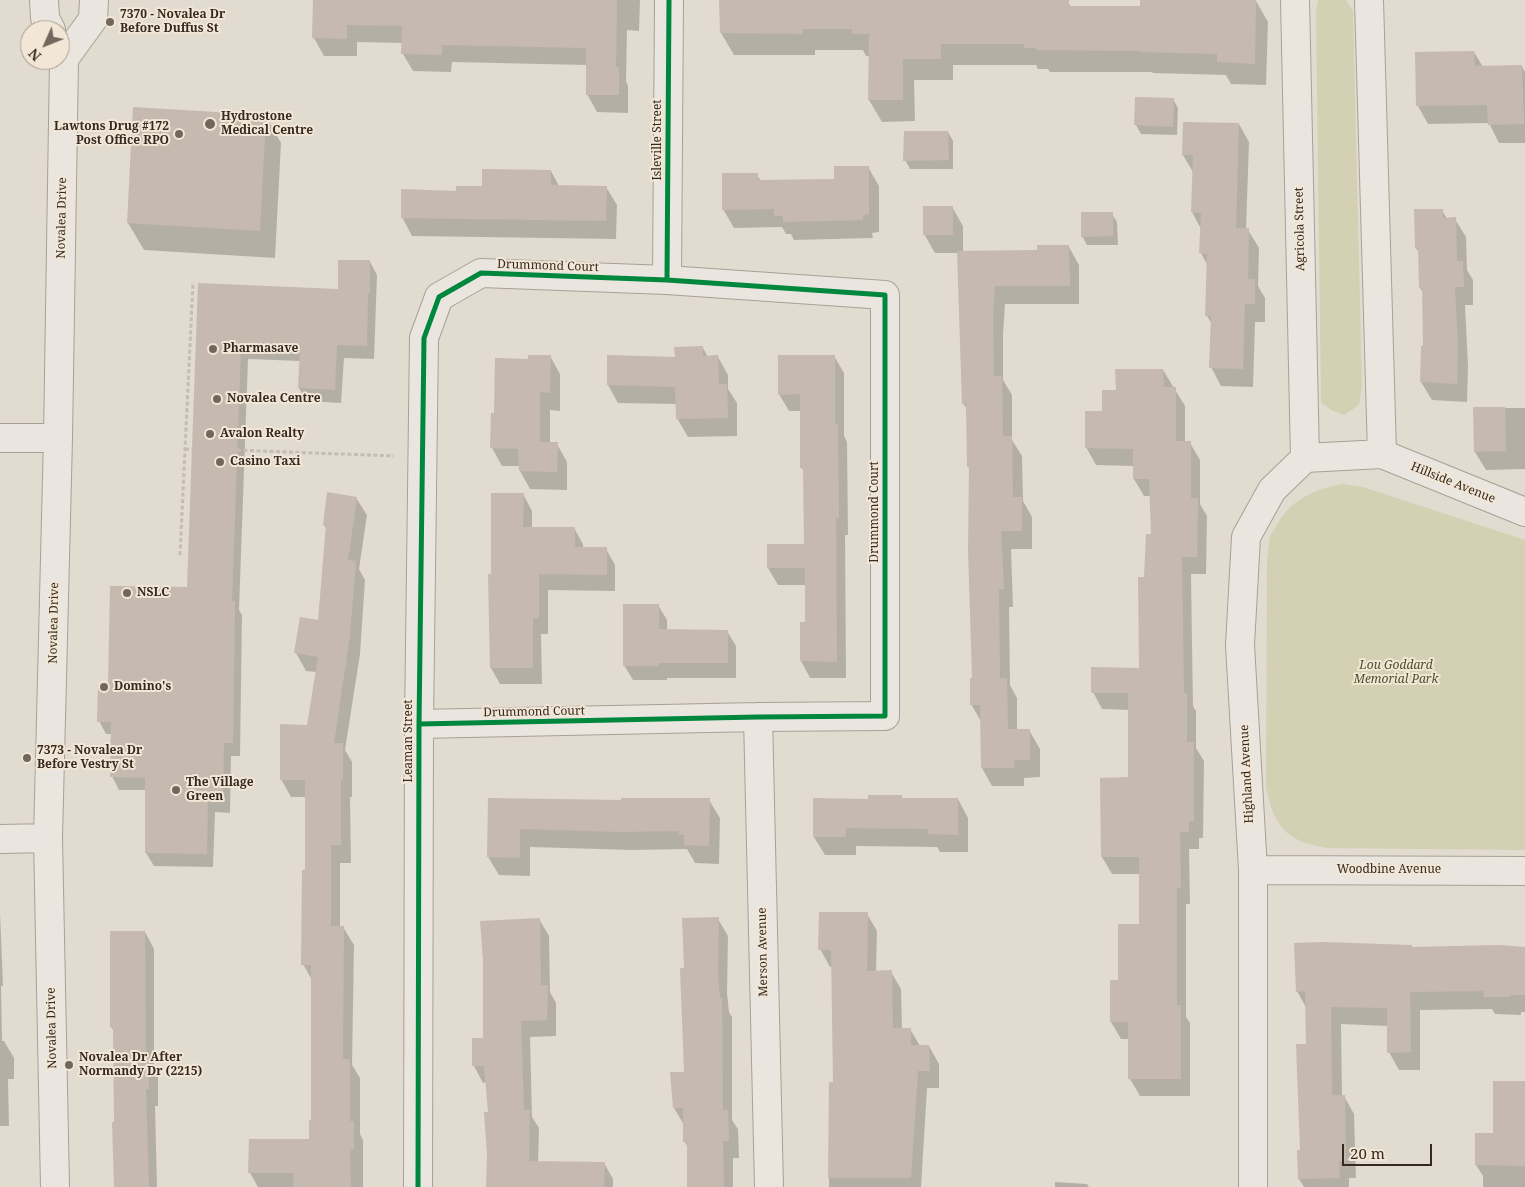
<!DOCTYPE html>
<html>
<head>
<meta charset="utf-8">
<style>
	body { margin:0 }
	#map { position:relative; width:1525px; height:1187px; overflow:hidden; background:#e2dbcf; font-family:"Noto Serif",serif }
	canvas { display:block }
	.north { position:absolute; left:20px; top:20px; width:50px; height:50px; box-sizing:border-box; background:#f2e7d6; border:1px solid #a69b8d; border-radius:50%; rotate:226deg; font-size:14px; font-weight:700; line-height:20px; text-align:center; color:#352920 }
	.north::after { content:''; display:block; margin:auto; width:18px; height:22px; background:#72675d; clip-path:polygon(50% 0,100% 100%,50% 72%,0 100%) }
	.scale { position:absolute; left:1342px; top:1144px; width:90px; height:22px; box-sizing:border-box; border:2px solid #352920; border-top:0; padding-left:6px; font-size:15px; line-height:18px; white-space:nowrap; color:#352920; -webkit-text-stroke:4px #f2e7d6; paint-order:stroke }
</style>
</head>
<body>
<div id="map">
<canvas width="1525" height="1187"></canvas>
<div class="north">N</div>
<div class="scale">20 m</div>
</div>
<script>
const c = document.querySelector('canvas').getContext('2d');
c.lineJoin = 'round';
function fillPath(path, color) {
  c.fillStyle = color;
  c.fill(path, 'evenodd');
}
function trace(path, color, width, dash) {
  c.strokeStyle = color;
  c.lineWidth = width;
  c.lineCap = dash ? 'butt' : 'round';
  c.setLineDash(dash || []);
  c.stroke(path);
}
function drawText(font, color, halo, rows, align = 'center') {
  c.font = font + ' "Noto Serif",serif';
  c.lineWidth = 4;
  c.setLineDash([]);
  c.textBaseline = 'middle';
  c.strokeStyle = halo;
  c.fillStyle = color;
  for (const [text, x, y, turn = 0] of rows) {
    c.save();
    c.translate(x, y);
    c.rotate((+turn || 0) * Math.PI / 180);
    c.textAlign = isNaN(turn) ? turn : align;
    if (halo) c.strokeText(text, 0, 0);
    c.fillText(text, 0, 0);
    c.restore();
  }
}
const green = new Path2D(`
	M1318 0H1346L1353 11 1362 385 1359 405 1344 415 1331 410 1321 402 1316 11Z
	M1342 484 1363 487 1525 540V850L1327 848C1286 841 1274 827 1266 787L1267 560C1268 552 1269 544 1270 537 1272 532 1275 527 1278 523 1292 499 1315 489 1342 484Z`);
const shadow = new Path2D(`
	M314 0H640L639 31 627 30 626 81 628 86V113L597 112 587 94V65L452 62 451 72 413 71 403 54V43L357 42V56H324L314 38Z
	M721 0H1006L1068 2 1071 7H1141V0L1256 1 1268 22 1266 85 1231 84 1226 75 1153 73 1152 72H1050L1048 69H1038L1036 65H953V80H914L915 121 882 122 869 100 870 56H866L863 50H815V55H734L721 33Z
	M1474 52 1483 67 1522 66 1525 72V143H1499L1489 123 1428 124 1418 106Z
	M1173 99 1178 108 1177 135 1141 134 1136 125Z
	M266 116 281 143 275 258 144 250 128 223Z
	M1239 124 1249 142 1246 230H1248L1259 248 1258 286 1265 298V322H1255L1253 387 1221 386 1211 367 1212 324 1207 316 1208 266 1201 253V229L1192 212 1193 172 1183 155Z
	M948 132 953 141V169H910L905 160Z
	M868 167 879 186V232L872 233 873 238 794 240 791 234H786L782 227 734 228 723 209 757 175 761 181 836 180Z
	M551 171 559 186 606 187 617 205 616 239 412 236 402 217 457 192Z
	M952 207 963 226V252L1038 251 1069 247 1079 265V304H1005L1003 335V380L1012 395V440L1022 456 1023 501 1032 517V549H1011L1013 607H1009L1010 685 1017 698V730H1029L1040 749V777L1024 778V786H992L982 768V723L971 704 973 679 970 470 968 466V411L963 403 959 253H935L924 234Z
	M1442 210 1447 219H1455L1466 237 1467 270 1473 280V305H1465L1468 366 1467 402 1432 400 1421 382 1424 347V294L1420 288 1419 253 1416 248Z
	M1112 214 1117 222 1118 245H1087L1082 236Z
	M370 262 377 275 374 359 344 358 341 403 306 401 299 388 300 361 248 359 239 610 242 615 240 756H231L230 813 215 812 213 867 154 866 146 853 147 790H119L112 776V734H106L99 721 110 686 188 588 199 284 339 290Z
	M703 348 708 357H718L728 375V389L737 403V436L688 437 677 418V404L618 403 608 385Z
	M550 356 560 374V411L550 410V444H557L567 462V490L530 489 520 471V466H502L492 448 495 414 529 360Z
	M834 356 844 373V436L847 442 848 535H845L846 678H810L801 661 807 624 806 585H778L768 568 805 546V473L801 467V411H789L779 394Z
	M1163 370 1185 406V443H1190L1200 460V504L1207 516 1206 574H1191L1193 706 1196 711V748L1204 761 1203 838H1199V849H1189L1190 904H1186V1017L1190 1023V1096H1140L1130 1079 1129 1039H1121L1111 1022 1119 981 1141 925V874H1112L1102 857 1130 779 1129 710 1102 709 1093 692 1140 669 1145 578 1153 535 1151 496H1144L1134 479V466L1096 465 1086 447 1103 412 1117 392Z
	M1475 408H1525V469L1486 470 1475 452Z
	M523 494 532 511V528H574L583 544V549H606L615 565V591L548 590V634H541L542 684H500L491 668 492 576Z
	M356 498 367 515 359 569 365 580 360 654 345 750 352 762V797H350L351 863H340V927H343L354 945 352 1065 360 1078V1134L363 1140V1187H258L250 1173 310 1140 312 1121V980L303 964 306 871V797H291L281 779 308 727 317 672 306 671 296 653 320 621 327 530 324 525Z
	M658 605 667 620V630L727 631 736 646V678H667V680H633L624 665Z
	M902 797 903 800 958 799 968 818V852H940L937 847 856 846V855H825L814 837 869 800Z
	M489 799 622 801 709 800 720 818 719 864 695 863 687 849 632 850 530 847V876L499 875 488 857Z
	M0 912 3 986H1L2 1041H4L14 1058V1079H8L9 1126H0Z
	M867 914 877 931 876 972H891L901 989 902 1029H910L920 1046H929L939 1064V1088H927L921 1187H829L830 1083H834L833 967H830L820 949Z
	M539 919 549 936 550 992 556 1003V1036L530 1037 532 1117 539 1128 538 1163H604L613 1179V1187H487L489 1113 486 1082 483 1083 474 1066 473 1040 485 1039Z
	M718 919 728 936 727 993 729 1012 732 1017V1120L738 1129 739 1158H733V1187H689L688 1148 685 1142 684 1125 674 1108 685 1074 686 969Z
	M145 932 154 949V1071L158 1077V1106H155L157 1187H116L114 1031 111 1027Z
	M1411 946 1413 948 1525 947V1012H1521V1015L1495 1014 1492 1009 1420 1010V1070H1399L1389 1052V1026L1341 1024 1342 1096H1344L1354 1114 1356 1178H1349V1187H1304L1299 1179 1308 1046 1307 1009 1297 991Z
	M1525 1082V1187H1483V1176L1476 1165Z
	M1055 1182 1087 1184 1089 1187H1055Z`);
const building = new Path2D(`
	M313 0H617L616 67H619V95H586V48L442 45V55L401 54 402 26 347 25V39L312 38Z
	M719 0H1069V6H1140V0H1256L1255 64 1217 62V54L1139 52V51L1036 50V48H1024V44H941V59H903V100H868L869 34H852V29H803V34L720 33Z
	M1474 51 1475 66 1522 65 1524 124 1488 125 1487 105 1416 106 1415 52Z
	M1135 97 1174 98 1173 127 1134 125Z
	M133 107 266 115 260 231 127 223Z
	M1183 122 1239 123 1236 228H1249L1248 279H1255V304H1245L1243 369 1209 368 1211 316H1205L1207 254 1199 253 1201 213 1191 212 1193 155H1182Z
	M904 131H948L949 160 903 161Z
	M834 166H869V214L863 215V220L783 222V216H774V209L722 210V173H758V180L834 179Z
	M482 169 551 170V185L607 186 606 221 401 218V189L456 191V186H482Z
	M923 206H953V235H923Z
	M1414 209H1443V218L1456 217 1457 261H1463L1464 287H1455L1458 347 1457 384 1420 382 1421 346H1423L1422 288H1419L1418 248H1415Z
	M1081 212H1113V236L1081 237Z
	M1037 245H1069L1070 286H995L993 316 994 376H1002L1003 436H1012L1013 497H1022V531H1001L1004 589H999L1000 678H1007L1008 729H1030V760H1015L1014 768H981L980 705H970V678H972L968 550 969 467H967L966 404H962L957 251 1037 250Z
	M338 260H370V293H368L367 346 337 345 335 390 298 388 300 348 241 346 232 601H235L233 743H224L223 800H208L207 854 145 853V778L110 777 111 722H97L98 685H108L110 586 187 587 198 283 338 289Z
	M703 346V356L718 355 719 384H727L728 418 676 419 675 387 607 385V355L675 357 674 347Z
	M528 355H551L550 393 540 392V442H558L557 472 519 471 518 449 490 448 491 413H494L495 358 528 359Z
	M778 355H835V424H838L839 518H836L837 662 800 661V622H805V568H767V544H804L803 468H800V394L778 395Z
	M1115 369H1163L1164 387H1176V441H1191V498H1198L1197 557H1182L1184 693H1187V742H1194V821H1189V832H1180L1181 888H1177V1005H1181V1079H1128V1022H1110V980H1118V924H1139V857H1101L1100 778 1128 777V693H1091V667L1139 668 1138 577H1144L1146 534H1151L1149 479H1133V449L1085 448V411H1102V390H1116Z
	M1473 407H1505L1506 451 1474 452Z
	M327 492 357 497 348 560 356 561 350 635 334 743H343V780H341V845H331V926H344L343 1059H350V1121H354V1149H350L351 1187H293L294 1173H248L249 1139H309V1120H311V965H301L302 870H305V780H280V724L307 725 318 657 294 653 300 617 318 620 326 525H323Z
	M491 493H524L523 527H575V547H607V575L539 574V618H533V668H490L488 574H491Z
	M623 604H659V629L728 630V663H659V666H623Z
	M868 795H902V798H958V835L928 834V829L846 828V837H813V798L868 799Z
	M488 798 621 800V798H710L709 846 684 845V835H678L679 831 621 832 520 829V858L487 857Z
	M819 912H868L867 971 892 970 893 1028H911V1045H929L930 1071H918L911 1178H828L829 1082H833L831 950H818Z
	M719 917 718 975 720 998H722L723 1110H728L729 1141H723L724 1187H687V1142H683V1108H673L670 1072H684L680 968H684L682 918Z
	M540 918 541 985H548L547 1020 521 1021 524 1110H530L529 1161 605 1162 604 1187H486L487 1154 484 1112H488L484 1066H472V1038H483V960L480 921Z
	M110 931H145L146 1059H149V1089H146L149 1187H114L112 1122H114L113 1027H110Z
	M1323 942 1412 945V947L1499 945 1525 947V995H1511V997H1483L1484 991 1410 992 1411 1052 1387 1053V1008L1331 1007 1332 1092 1333 1095H1345L1346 1161H1339L1340 1178 1298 1179 1297 1150H1300L1296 1044H1306L1305 991 1296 992 1294 943Z
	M1493 1081H1525V1166L1475 1165V1133H1493Z`);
const path = new Path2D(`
	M185 449H192
	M237 450 394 456
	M180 555 193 282`);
const minor = new Path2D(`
	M44 0 45 18 51 30
	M1295 0 1305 458
	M1369 0 1382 454
	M64 59 93 19 94 0
	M667 280 669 0
	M0 438H58
	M758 717 769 1187
	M0 839 48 838
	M1253 870 1525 871
	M55 1187 48 838 58 438 64 59 60 49
	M418 1187 419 724 424 338 439 297 481 273 667 280 885 295V716L758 717 419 724
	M1253 1187V870L1240 645 1246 537 1272 490 1305 458 1382 454 1525 512`);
const cycleway = new Path2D(`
	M667 280 669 0
	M418 1187 419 724 424 338 439 297 481 273 667 280 885 295V716L758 717 419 724`);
const markers = [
	[110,22,5,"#72675d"],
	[210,124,6,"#72675d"],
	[179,134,5,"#72675d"],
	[213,349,5,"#72675d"],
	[217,399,5,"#72675d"],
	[210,434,5,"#72675d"],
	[220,462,5,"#72675d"],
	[127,593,5,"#72675d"],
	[104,687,5,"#72675d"],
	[27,758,5,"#72675d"],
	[176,790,5,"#72675d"],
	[69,1065,5,"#72675d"]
];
const poiNames = [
	["7370 - Novalea Dr",120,15],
	["Before Duffus St",120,29],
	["Hydrostone",221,117],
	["Medical Centre",221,131],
	["Lawtons Drug #172",169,127,"right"],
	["Post Office RPO",169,141,"right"],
	["Pharmasave",223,349],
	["Novalea Centre",227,399],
	["Avalon Realty",220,434],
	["Casino Taxi",230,462],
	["NSLC",137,593],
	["Domino's",114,687],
	["7373 - Novalea Dr",37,751],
	["Before Vestry St",37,765],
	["The Village",186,783],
	["Green",186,797],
	["Novalea Dr After",79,1058],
	["Normandy Dr (2215)",79,1072]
];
const streetNames = [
	["Isleville Street",658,140,-90],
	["Novalea Drive",62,218,-89],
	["Agricola Street",1300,229,-91],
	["Drummond Court",548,266,2],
	["Hillside Avenue",1453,483,22],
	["Drummond Court",875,512,-90],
	["Novalea Drive",54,623,-89],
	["Drummond Court",534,712,-1],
	["Leaman Street",409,741,-90],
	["Highland Avenue",1247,774,-93],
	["Woodbine Avenue",1389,870],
	["Merson Avenue",763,952,-91],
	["Novalea Drive",52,1028,-91]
];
const parkNames = [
	["Lou Goddard",1396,666],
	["Memorial Park",1396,680]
];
fillPath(green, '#d3d0b3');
fillPath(shadow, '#0003');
fillPath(building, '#c5b9b0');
trace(minor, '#a8a097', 30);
trace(path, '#c3bdb6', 3, [4, 2.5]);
trace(minor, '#eae6df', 28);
trace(cycleway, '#00873e', 5);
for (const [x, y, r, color] of markers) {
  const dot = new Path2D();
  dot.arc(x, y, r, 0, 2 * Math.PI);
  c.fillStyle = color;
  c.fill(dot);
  trace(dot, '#f2e7d6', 2);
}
drawText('bold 12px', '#352920', '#f2e7d6', poiNames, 'left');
drawText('12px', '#352920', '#f2e7d6', streetNames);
drawText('italic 12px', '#495029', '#f2e7d6', parkNames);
</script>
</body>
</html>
